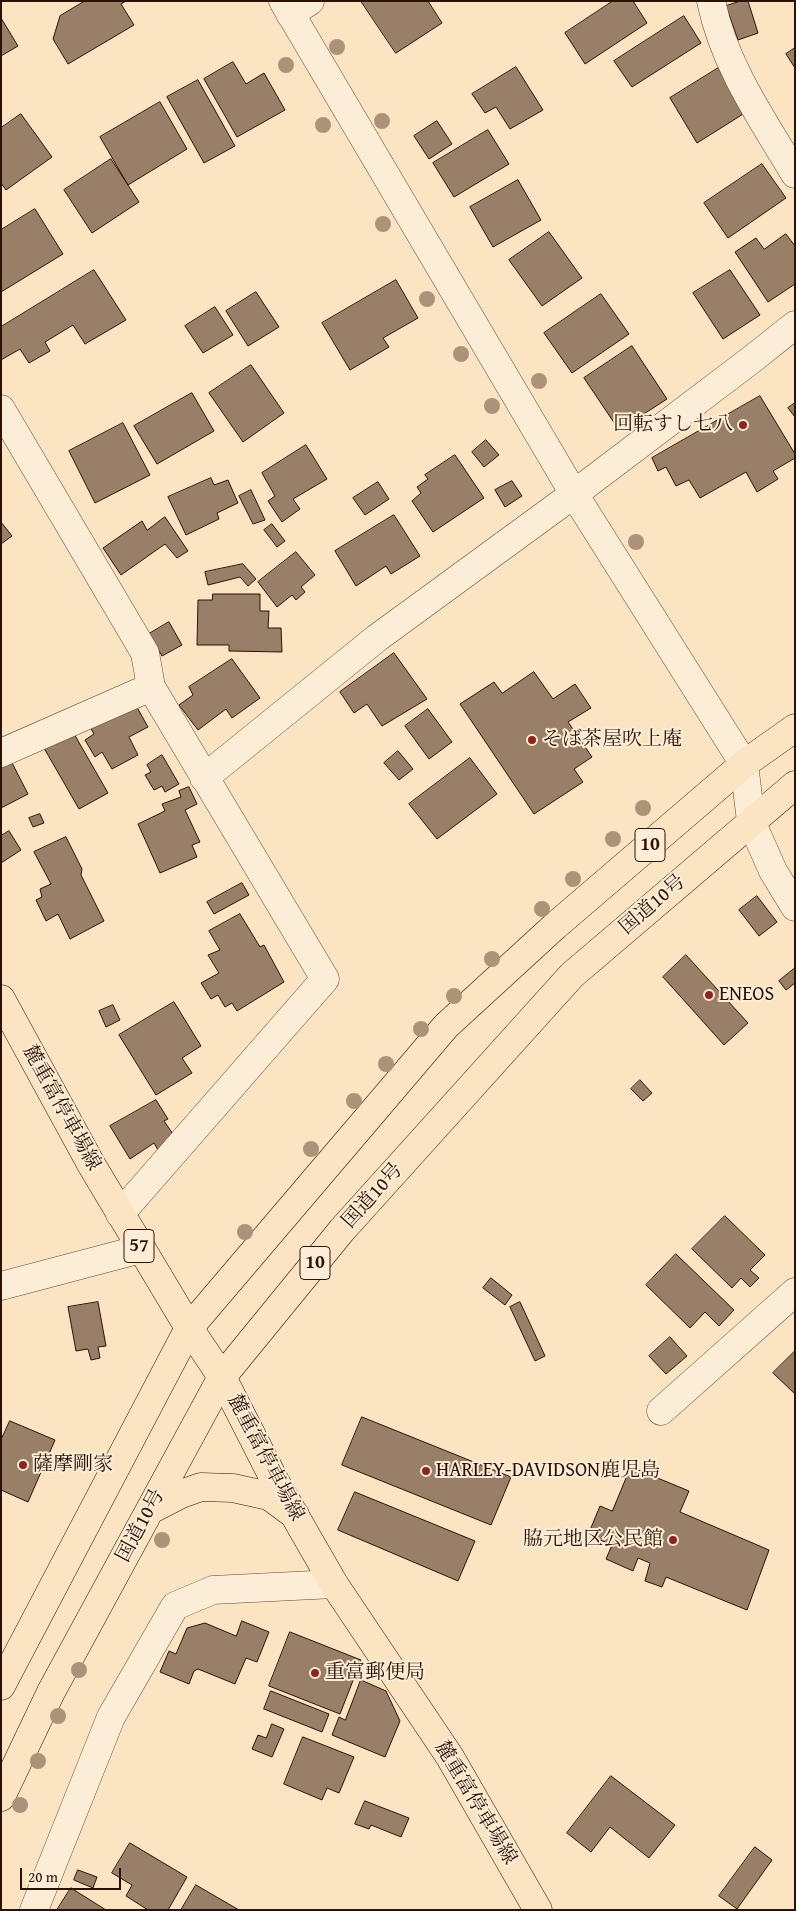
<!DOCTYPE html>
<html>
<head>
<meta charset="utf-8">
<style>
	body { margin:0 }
	#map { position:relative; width:796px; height:1911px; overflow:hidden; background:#fbe4c1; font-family:"Gentium Book Plus",serif }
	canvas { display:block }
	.frame { position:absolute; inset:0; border:2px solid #2e1105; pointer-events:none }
	.scale { position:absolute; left:20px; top:1868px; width:101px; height:22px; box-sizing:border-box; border:2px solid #2e1105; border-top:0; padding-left:6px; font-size:15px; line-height:18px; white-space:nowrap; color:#2e1105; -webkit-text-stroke:4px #fcedd7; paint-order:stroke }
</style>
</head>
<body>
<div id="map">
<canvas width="796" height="1911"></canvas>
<div class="frame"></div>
<div class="scale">20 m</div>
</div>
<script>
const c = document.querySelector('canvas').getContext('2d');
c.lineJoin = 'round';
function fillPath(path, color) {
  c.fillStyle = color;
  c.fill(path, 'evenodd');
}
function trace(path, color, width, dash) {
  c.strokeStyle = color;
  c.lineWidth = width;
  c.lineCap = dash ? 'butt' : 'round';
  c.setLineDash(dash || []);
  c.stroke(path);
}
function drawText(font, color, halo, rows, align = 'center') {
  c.font = font + ' "Gentium Book Plus","Noto Serif JP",serif';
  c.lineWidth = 4;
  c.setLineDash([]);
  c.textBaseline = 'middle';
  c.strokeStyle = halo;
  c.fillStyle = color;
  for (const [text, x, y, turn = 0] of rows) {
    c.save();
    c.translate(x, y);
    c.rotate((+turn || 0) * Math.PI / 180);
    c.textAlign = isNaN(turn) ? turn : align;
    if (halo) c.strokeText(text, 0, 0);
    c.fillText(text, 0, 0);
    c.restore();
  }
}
const building = new Path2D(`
	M85 1H126L121 4 134 25 68 64 53 39 60 16Z
	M361 1H428L442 23 396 53Z
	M613 1H633L647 23 585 64 565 33Z
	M741 1H748L758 33 738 40 726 6Z
	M684 16 701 43 632 87 614 61Z
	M1 18 18 46 1 56Z
	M795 48V68L786 54Z
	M233 62 246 84 264 73 285 110 237 137 204 79Z
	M516 67 543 110 510 129 496 107 485 113 472 94Z
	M720 67 748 111 697 143 670 98Z
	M198 80 235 146 204 163 167 97Z
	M160 102 187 149 128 185 100 137Z
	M21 114 52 157 6 190 1 183V128Z
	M437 121 452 144 429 159 414 136Z
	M488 130 509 164 454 197 433 163Z
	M111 159 139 202 92 233 64 190Z
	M762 164 786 198 728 238 704 203Z
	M518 180 541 220 493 247 470 207Z
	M35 209 63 254 1 292V230Z
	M549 232 582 278 542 306 509 260Z
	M786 234 795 246V284L768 302 735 252 756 238 764 249Z
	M94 270 126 320 85 344 73 325 45 342 50 351 29 363 20 349 1 360V327Z
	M730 270 760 315 723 339 693 293Z
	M396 280 418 318 383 338 389 347 350 370 322 323Z
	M256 292 279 327 248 346 226 311Z
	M601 294 629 334 572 373 544 333Z
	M215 307 233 335 203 353 185 326Z
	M632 346 667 399 619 430 584 378Z
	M251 365 284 413 243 442 209 393Z
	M192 393 214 431 157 464 134 426Z
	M760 396 795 454V458L773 471 778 479 757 492 746 472 700 498 689 480 676 486 666 467 658 471 652 458Z
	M795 403V417L788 408Z
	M123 423 150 475 95 503 69 451Z
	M486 440 499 455 484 467 472 452Z
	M306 445 327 479 293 499 300 509 282 522 268 501 275 496 262 473Z
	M455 455 484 498 433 532 412 501 421 493 417 487 428 479 425 475Z
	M211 478 214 485 228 480 238 503 217 513 219 519 186 535 168 497Z
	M512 481 522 496 505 507 495 490Z
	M378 482 389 499 365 515 353 498Z
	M251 490 265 520 253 524 239 496Z
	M394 515 420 556 391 574 386 566 356 586 335 551Z
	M165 517 188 551 177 558 165 544 121 575 103 548 142 521 147 530Z
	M1 522 12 536 1 544Z
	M272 524 285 541 277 547 264 530Z
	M296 552 315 575 301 587 305 592 296 600 292 595 277 607 258 582Z
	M243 564 256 579 248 586 240 577 208 585 205 572Z
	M213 594H260V611H269L268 628H281L282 652 229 651V645H197L198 600H212Z
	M169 622 182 645 162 656 149 634Z
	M394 653 427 699 382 726 367 704 354 713 340 692Z
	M232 659 260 698 232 718 226 709 198 730 179 705 193 695 189 687Z
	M534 672 553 699 575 684 591 708 568 722 592 757 574 769 583 782 534 814 460 704 494 682 502 693Z
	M134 702 148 727 129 737 138 755 112 769 102 752 95 757 85 740 94 734 90 727Z
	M428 709 452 742 429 759 405 726Z
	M73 732 108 793 79 809 44 748Z
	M398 751 413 769 399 780 384 763Z
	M162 755 179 784 165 792 162 786 154 790 145 775 151 772 147 765Z
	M470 758 497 794 437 839 409 804Z
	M10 759 28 794 1 808V763Z
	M189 787 197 804 185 810 200 842 192 845 197 857 160 873 138 824 165 811 162 804 181 797 179 791Z
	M40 814 44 823 33 827 29 818Z
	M9 831 21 850 1 863V836Z
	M66 837 82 869 81 875 104 921 70 939 58 914 46 921 36 900 42 897 40 889 51 884 34 852Z
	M242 883 249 895 214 914 207 902Z
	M757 896 777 922 759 936 739 910Z
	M240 914 260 947 264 945 284 982 237 1011 232 1003 225 1007 218 995 211 999 201 983 219 973 208 955 220 950 209 931Z
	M686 955 748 1023 724 1045 663 977Z
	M795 968V983L786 990 779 981Z
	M174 1002 201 1046 182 1058 192 1073 156 1095 119 1035Z
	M113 1005 120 1020 106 1027 99 1011Z
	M640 1080 652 1093 643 1101 631 1089Z
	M156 1100 168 1119 164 1121 173 1134 158 1150 154 1143 130 1159 110 1126Z
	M725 1216 765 1255 750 1270 759 1278 750 1287 741 1278 732 1288 692 1249Z
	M676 1254 734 1310 719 1326 705 1312 690 1328 646 1285Z
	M491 1278 512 1295 505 1305 483 1288Z
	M98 1302 106 1346 98 1347 100 1358 91 1360 88 1349 76 1351 68 1307Z
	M520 1302 545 1356 535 1361 510 1307Z
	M670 1337 687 1356 666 1374 649 1356Z
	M795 1351V1394L773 1373Z
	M362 1417 511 1477 491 1525 342 1465Z
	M10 1421 55 1440 28 1502 1 1490V1440Z
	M631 1467 689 1491 680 1512 769 1550 747 1610 666 1577 662 1587 645 1581 650 1563 638 1558 633 1571 606 1559 612 1545 588 1535 600 1506 612 1511Z
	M355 1492 475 1541 458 1581 338 1530Z
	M242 1621 269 1632 257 1662 246 1658 235 1684 198 1669 194 1671 189 1684 160 1672 169 1651 176 1654 187 1628 205 1623 236 1636Z
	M290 1632 361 1660 340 1714 269 1686Z
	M361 1680 386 1691 400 1721 385 1757 332 1735 339 1717 345 1720Z
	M271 1691 329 1714 322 1732 264 1709Z
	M272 1724 284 1729 272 1757 252 1749 258 1735 266 1738Z
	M303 1737 354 1757 339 1793 327 1788 322 1800 284 1784Z
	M611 1776 675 1825 649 1858 610 1827 591 1852 567 1833Z
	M365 1801 409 1818 401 1837 371 1825 369 1829 355 1824Z
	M130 1843 187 1877 168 1910H148L126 1896 132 1885 112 1873Z
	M755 1847 772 1860 737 1909 719 1896Z
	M78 1870 97 1877 93 1888 74 1880Z
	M196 1885 239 1910H181Z
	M71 1888 106 1910H57Z`);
const minor = new Path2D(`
	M711 1C724 65 762 119 795 174
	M290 14 310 1
	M1 409 145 653 151 687 325 979 120 1214
	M1 753 151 687
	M744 764 751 821 773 871 795 907
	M204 778 377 638 574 494 751 360 795 325
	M1 1286 141 1249
	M661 1411 795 1292
	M34 1910 111 1717 175 1606 213 1590 334 1584`);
const tertiary = new Path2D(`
	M283 1 574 494 744 764`);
const primary = new Path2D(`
	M1 999 91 1164 189 1328 222 1377 276 1483 334 1584 450 1757 538 1910`);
const trunk = new Path2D(`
	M150 1510 181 1494 201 1487 233 1488 269 1496 295 1515
	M1 1686 189 1328 446 1026 555 926 744 764 795 728
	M1 1797 51 1692 222 1377 342 1230 572 975 795 785`);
const trees = [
	[337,47],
	[286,65],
	[382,121],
	[323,125],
	[383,224],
	[427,299],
	[461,354],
	[539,381],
	[492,406],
	[636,542],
	[643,808],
	[613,839],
	[573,879],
	[542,909],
	[492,959],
	[454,996],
	[421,1029],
	[386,1064],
	[354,1101],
	[311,1149],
	[245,1232],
	[162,1540],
	[79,1670],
	[58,1716],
	[38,1761],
	[20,1805]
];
const markers = [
	[743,425,5,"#8f2418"],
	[532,740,5,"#8f2418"],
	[709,995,5,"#8f2418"],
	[23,1465,5,"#8f2418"],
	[426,1471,5,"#8f2418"],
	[673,1540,5,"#8f2418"],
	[315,1673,5,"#8f2418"]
];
const shields = [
	[650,845,30],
	[139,1246,30],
	[315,1263,30]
];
const shieldNames = [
	["10",650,845],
	["57",139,1246],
	["10",315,1263]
];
const poiNames = [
	["回転すし七八",733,425,"right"],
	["そば茶屋吹上庵",542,740],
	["ENEOS",719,995],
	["薩摩剛家",33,1465],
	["HARLEY-DAVIDSON鹿児島",436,1471],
	["脇元地区公民館",663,1540,"right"],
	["重富郵便局",325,1673]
];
const streetNames = [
	["国道10号",653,905,-41],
	["麓重富停車場線",61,1108,61],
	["国道10号",373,1196,-48],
	["麓重富停車場線",265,1458,62],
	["国道10号",141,1526,-62],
	["麓重富停車場線",475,1803,59]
];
fillPath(building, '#997f67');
trace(building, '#2e1105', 1);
trace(minor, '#614634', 29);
trace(tertiary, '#614634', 29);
trace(primary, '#2e1105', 29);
trace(trunk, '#2e1105', 29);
trace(minor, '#fcedd7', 28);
trace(tertiary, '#fcedd7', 28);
trace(primary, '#fbe4c1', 28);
trace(trunk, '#fbe4c1', 28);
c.fillStyle = '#ab9278';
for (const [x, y] of trees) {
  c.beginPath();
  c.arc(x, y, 8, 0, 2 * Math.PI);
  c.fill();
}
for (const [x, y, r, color] of markers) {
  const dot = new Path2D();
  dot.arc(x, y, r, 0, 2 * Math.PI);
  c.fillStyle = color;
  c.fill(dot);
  trace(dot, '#fcedd7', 2);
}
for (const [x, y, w] of shields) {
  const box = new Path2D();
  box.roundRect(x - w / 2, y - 16.5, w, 33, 4);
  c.fillStyle = '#fcedd7';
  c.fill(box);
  trace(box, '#2e1105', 1);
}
drawText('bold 19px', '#2e1105', null, shieldNames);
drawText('20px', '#2e1105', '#fcedd7', poiNames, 'left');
drawText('20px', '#2e1105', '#fcedd7', streetNames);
</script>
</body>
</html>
